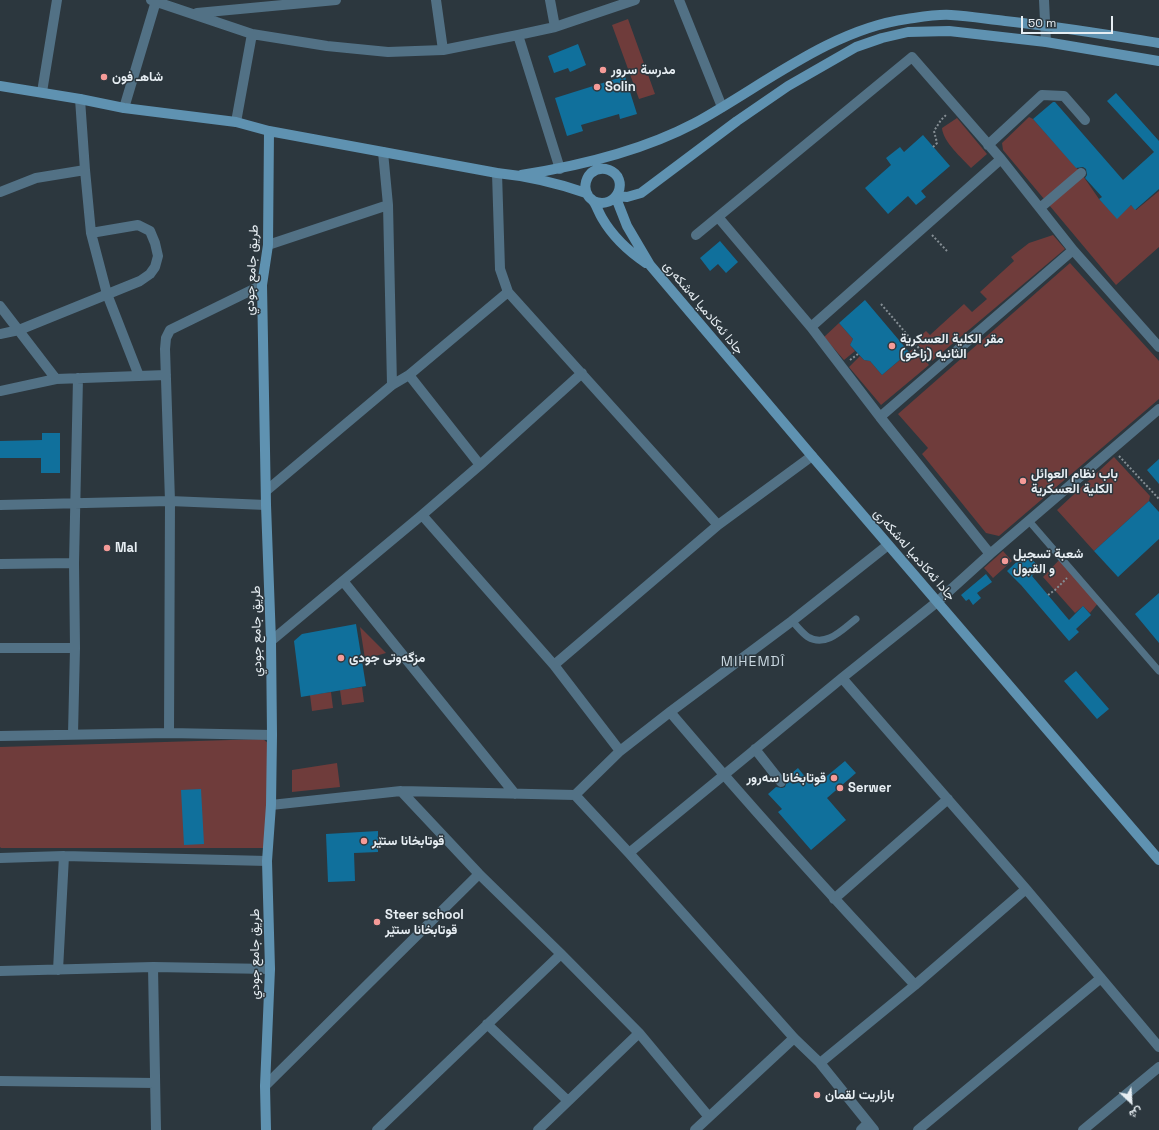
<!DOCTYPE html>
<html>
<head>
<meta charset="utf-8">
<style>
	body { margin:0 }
	#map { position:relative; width:1159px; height:1130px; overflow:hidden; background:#2c373e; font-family:"Space Grotesk",Vazirmatn,sans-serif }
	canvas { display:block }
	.north { position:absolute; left:1111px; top:1082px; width:40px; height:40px; -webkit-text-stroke:3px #2c373e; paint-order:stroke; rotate:155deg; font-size:11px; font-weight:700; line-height:16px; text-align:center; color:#e7eef3 }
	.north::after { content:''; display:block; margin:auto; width:14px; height:18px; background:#e7eef3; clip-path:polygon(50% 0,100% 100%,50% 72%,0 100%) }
	.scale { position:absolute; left:1021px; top:16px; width:92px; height:18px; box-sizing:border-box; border:2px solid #e7eef3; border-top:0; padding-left:5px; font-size:12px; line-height:14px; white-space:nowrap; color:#e7eef3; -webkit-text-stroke:3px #2c373e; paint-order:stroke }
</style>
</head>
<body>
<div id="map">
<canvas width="1159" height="1130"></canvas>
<div class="north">ش</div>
<div class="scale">50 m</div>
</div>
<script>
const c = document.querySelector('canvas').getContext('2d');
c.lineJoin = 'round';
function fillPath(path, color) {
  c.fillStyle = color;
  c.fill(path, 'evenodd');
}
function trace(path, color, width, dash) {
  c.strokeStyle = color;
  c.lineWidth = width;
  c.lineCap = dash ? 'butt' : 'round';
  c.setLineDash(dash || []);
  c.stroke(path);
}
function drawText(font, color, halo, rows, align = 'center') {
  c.font = font + ' "Space Grotesk",Vazirmatn,sans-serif';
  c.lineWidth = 3;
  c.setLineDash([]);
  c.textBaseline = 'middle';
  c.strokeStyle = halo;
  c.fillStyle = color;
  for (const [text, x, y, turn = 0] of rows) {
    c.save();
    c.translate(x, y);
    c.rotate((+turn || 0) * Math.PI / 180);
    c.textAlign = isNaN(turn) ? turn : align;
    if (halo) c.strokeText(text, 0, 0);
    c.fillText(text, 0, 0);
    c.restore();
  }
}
const green = new Path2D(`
	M628 19 655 94 639 99 612 25Z
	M1029 117 1033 119 1081 173 1099 199 1117 218 1131 205 1136 210 1159 191V247L1116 285 1003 150 1002 143Z
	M957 118 987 154 971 168C962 158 943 142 942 128Z
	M1053 235 1065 249 932 361 915 341 926 331 930 335 964 304 972 312 987 299 980 292 1014 261 1011 257 1029 243Z
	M1070 263 1159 361V399L999 536 986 533 922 454 928 448 898 414Z
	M839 323 853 339 850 345 855 351 844 360 824 337Z
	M914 348 929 365 881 405 849 367 860 356 864 360 870 361 882 375Z
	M1114 457 1150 496 1149 501 1094 551 1057 510Z
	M1003 551 1012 561 993 578 984 568Z
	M1061 558 1099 602 1090 613 1083 606 1075 613 1043 577Z
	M360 627 386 653 365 659Z
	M362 687 364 702 342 705 340 690Z
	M331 692 333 708 312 711 310 695Z
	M263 739 269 744 267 848H1L0 847V747Z
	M337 763 340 787 292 792V770Z`);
const building = new Path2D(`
	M578 44 586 65 570 72 568 68 554 73 548 56Z
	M625 76 637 114 620 119 619 114 581 125 583 131 567 136 555 98Z
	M1116 93 1159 141V189L1135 210 1131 205 1117 219 1099 199 1102 197 1085 178 1087 175 1086 169 1083 167 1076 168 1033 119 1053 102H1055L1123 180 1154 152 1107 101Z
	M923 135 950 166 921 191 926 197 916 205 908 196 888 214 865 188 891 165 886 158 900 147 904 152Z
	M720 241 738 262 726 273 718 264 710 271 700 258Z
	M865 300 909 352 882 375 870 361 864 360 850 345 853 339 839 323Z
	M42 433H60V473H41V458H0V441L42 440Z
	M1159 459V484L1147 470Z
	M1149 501 1159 512V539L1118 577 1094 551Z
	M1026 553 1040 568 1032 576 1069 620 1083 606 1091 615 1076 629 1079 632 1069 641 1021 585 1007 571Z
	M986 574 992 582 977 593 981 598 973 605 969 599 966 601 961 595Z
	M1159 593V643L1135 614Z
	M356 624 366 686 301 697 294 641 302 634Z
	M1076 671 1109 709 1097 719 1064 681Z
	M845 761 856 773 827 798 846 820 811 850 778 812 782 809 768 794 776 787 782 788 785 787 787 781 786 778 798 768 811 784 813 782 816 785Z
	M201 789 204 844 184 845 181 790Z
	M378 831V852L354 853 355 881 328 882 326 834Z`);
const path = new Path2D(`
	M933 147 937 143 934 131 941 120 947 114
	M932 235 947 251
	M881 304 929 360
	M850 360 858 354
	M1119 456 1159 499
	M1048 595 1055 590 1067 578`);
const lane = new Path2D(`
	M1029 521 1159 671
	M792 621C797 626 802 633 808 637 826 648 843 629 856 619`);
const street = new Path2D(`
	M151 0 252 34 327 46 388 52 443 50 518 35 555 27 635 0
	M436 0 443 50
	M550 0 555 27
	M679 0 722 107
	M1044 0 1046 42
	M197 13 336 0
	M518 35 560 169
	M42 92 57 0
	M80 99 85 170 91 233 107 294 139 376
	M124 108 156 1 157 0
	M236 122 252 34
	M988 145 1042 95 1064 96 1085 120
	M383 152 388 205 392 385
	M497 173 500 269 508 292 718 525
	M0 192 36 178 85 170
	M1040 208 1081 173
	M718 217 811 327 880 417 990 554
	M696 235 912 57 1001 159 1073 250 1159 347
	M268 245 388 205
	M0 306 56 379
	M811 327 1001 159
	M0 334 19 330 140 281 150 274 155 267 158 256 155 243 150 231 138 225 91 233
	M409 375 480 465
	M0 391 56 379 166 375
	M880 417 1073 250
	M266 491 392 385 409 375 508 292
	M0 505 170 501 266 505
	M422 515 554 665 620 751
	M0 564 74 563
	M343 581 515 794
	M271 641 422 515 480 465 582 373
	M0 648H75
	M554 665 718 525 812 456
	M842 678 1026 889 1159 1047
	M670 712C749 805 831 896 915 985
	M169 733 170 501 165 349 166 338 170 330 262 285
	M73 734 75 648 74 563 78 378
	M0 736 169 733 272 735
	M755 749 781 782
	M401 791 479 874 561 954 639 1033 709 1117
	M575 795 620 751 670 712 792 621 888 545
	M271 805 401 791 575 795 629 853 794 1038 820 1063 874 1130
	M629 853 842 678 937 602 990 554 1159 409
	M0 858 64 856 267 861
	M834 899 948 799
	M153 967 156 1130
	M58 970 64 856
	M0 971 153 967 270 969
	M487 1024 568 1101
	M820 1063 915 985 1026 889
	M0 1081 155 1083
	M265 1086 479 874
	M377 1130 561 954
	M538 1130 639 1033
	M695 1130 794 1038
	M861 1130 868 1123
	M918 1130 1101 978
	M1083 1130 1159 1067`);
const secondary = new Path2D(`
	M0 86 80 99 124 108 236 122 269 131 497 173C528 176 557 183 586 193
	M521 175C579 166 642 151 695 123 761 87 831 29 907 19 921 17 937 14 951 15 969 16 987 19 1005 21 1056 26 1108 35 1159 43
	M617 196 627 197 641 193 737 121 788 86 856 47 882 38 908 32 949 31 1046 42 1159 61
	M616 198 627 226 650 265 812 456 1159 860
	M593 201C618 211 630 178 609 170 603 168 596 169 591 173 585 179 583 190 589 197 592 200 592 199 594 202 597 207 599 213 602 218 613 237 628 251 646 263
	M266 1130 265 1086 270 969 267 861 271 805 272 735 271 641 266 505 262 285 268 245 269 131`);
const markers = [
	[603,70,4,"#f59b98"],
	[104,77,4,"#f59b98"],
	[597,87,4,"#f59b98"],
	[892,346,4,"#f59b98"],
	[1023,481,4,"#f59b98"],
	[107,548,4,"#f59b98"],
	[1005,561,4,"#f59b98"],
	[341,658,4,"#f59b98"],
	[834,778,4,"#f59b98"],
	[840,788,4,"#f59b98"],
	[364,841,4,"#f59b98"],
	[377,922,4,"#f59b98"],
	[817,1095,4,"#f59b98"]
];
const poiNames = [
	["مدرسة سرور",611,70],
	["شاهـ فون",112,77],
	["Solin",605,87],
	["مقر الكلية العسكرية",900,339],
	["الثانيه (زاخو)",900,354],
	["باب نظام العوائل",1031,474],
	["الكلية العسكرية",1031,489],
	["Mal",115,548],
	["شعبة تسجيل",1013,554],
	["و القبول",1013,569],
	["مزگەوتی جودی",349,658],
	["قوتابخانا سه‌رور",826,778,"right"],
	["Serwer",848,788],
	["قوتابخانا ستێر",372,841],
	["Steer school",385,915],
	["قوتابخانا ستێر",385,930],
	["بازاريت لقمان",825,1095]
];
const streetNames = [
	["طريق جامع جودي",252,270,-87],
	["جادا ئه‌كادميا له‌شكه‌رى",703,308,50],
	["جادا ئه‌كادميا له‌شكه‌رى",914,555,49],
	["طريق جامع جودي",257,631,-91],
	["طريق جامع جودي",255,954,-90]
];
const neighbourhoodNames = [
	["MIHEMDÎ",753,662]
];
fillPath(green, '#6f3c3b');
fillPath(building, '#10709c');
trace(path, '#858e94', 2, [2, 2]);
trace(lane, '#527185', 7);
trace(street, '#527185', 10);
trace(secondary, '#5f92b1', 10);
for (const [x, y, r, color] of markers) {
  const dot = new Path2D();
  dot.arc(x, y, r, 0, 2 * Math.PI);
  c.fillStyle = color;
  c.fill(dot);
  trace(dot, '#2c373e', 1.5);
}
drawText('bold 13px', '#e7eef3', '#2c373e', poiNames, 'left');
drawText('13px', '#e7eef3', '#2c373e', streetNames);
c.letterSpacing = '1px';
drawText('14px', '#c7d5de', '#2c373e', neighbourhoodNames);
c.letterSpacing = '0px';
</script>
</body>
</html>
